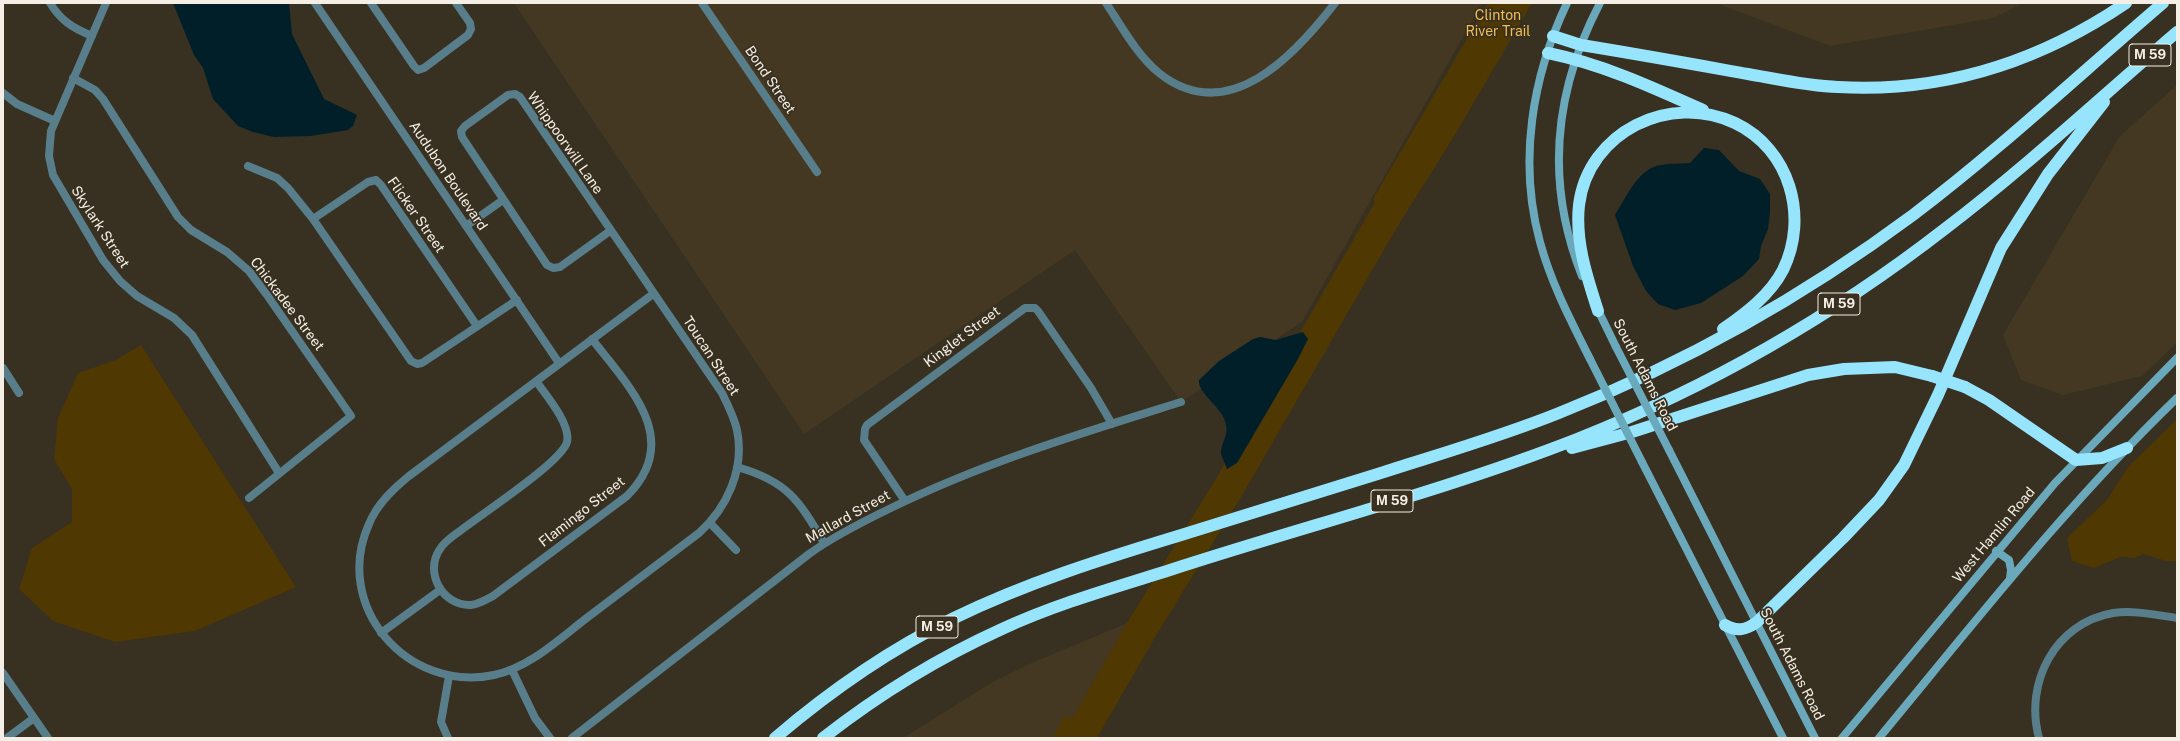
<!DOCTYPE html>
<html>
<head>
<meta charset="utf-8">
<style>
	body { margin:0 }
	#map { position:relative; width:2180px; height:741px; overflow:hidden; background:#383020; font-family:"Public Sans",sans-serif }
	canvas { display:block }
	.frame { position:absolute; inset:0; border:4px solid #f4eee4; pointer-events:none }
</style>
</head>
<body>
<div id="map">
<canvas width="2180" height="741"></canvas>
<div class="frame"></div>
</div>
<script>
const c = document.querySelector('canvas').getContext('2d');
c.lineJoin = 'round';
function fillPath(path, color) {
  c.fillStyle = color;
  c.fill(path, 'evenodd');
}
function trace(path, color, width, dash) {
  c.strokeStyle = color;
  c.lineWidth = width;
  c.lineCap = dash ? 'butt' : 'round';
  c.setLineDash(dash || []);
  c.stroke(path);
}
function drawText(font, color, halo, rows, align = 'center') {
  c.font = font + ' "Public Sans",sans-serif';
  c.lineWidth = 3.5;
  c.setLineDash([]);
  c.textBaseline = 'middle';
  c.strokeStyle = halo;
  c.fillStyle = color;
  for (const [text, x, y, turn = 0] of rows) {
    c.save();
    c.translate(x, y);
    c.rotate((+turn || 0) * Math.PI / 180);
    c.textAlign = isNaN(turn) ? turn : align;
    if (halo) c.strokeText(text, 0, 0);
    c.fillText(text, 0, 0);
    c.restore();
  }
}
const built = new Path2D(`
	M514 3H1482L1302 322 1181 402 1075 250 804 434Z
	M1715 3H2023L1993 18 1831 46Z
	M2177 85V343L2142 376 2063 395 2021 380 2003 335 2120 136Z
	M1127 623 1072 719 1065 716 1052 738H903L991 683 1027 665Z`);
const green = new Path2D(`
	M1488 3H1532L1453 138 1396 229 1244 492 1154 639 1097 738H1052L1065 715 1072 719 1127 623 1217 477 1375 202 1373 199Z
	M141 345 296 587 195 631 115 642 53 621 19 589 32 548 72 522V489L54 459 58 418 78 373 116 360Z
	M2177 419V561H2166L2143 554 2135 558 2120 557 2094 568 2072 561 2067 538 2107 500 2128 467Z`);
const water = new Path2D(`
	M173 3H289L292 34 324 99 357 115 353 126 348 130 311 136 274 137 253 132 238 126 213 99 203 68 194 55Z
	M1704 148 1719 150 1739 171 1760 179 1770 194V213L1768 229 1761 246 1759 259 1743 276 1701 303 1675 310 1658 304 1646 291 1633 266 1615 215C1626 198 1638 168 1661 165 1670 163 1680 164 1690 163Z
	M1303 332 1308 339 1298 359 1237 463 1227 469 1221 454C1221 440 1230 437 1225 421 1221 407 1197 392 1199 380L1219 361 1253 339 1260 337 1276 340Z`);
const minor = new Path2D(`
	M50 3C61 21 73 28 92 36
	M106 3 51 131 49 156 53 175 103 260 120 281 137 296 174 318 192 335 279 473
	M315 3 559 363
	M371 3 414 66 418 70 424 68 468 35 471 29 470 23 456 3
	M702 3 817 172
	M1106 3C1122 27 1137 55 1159 73 1228 128 1295 55 1335 3
	M73 78 95 90 103 99 178 217 191 230 227 252 249 271 267 295 351 416 249 498
	M3 93 17 104 55 121
	M248 166 277 178 288 188 313 219 411 361 417 364 422 363 517 300
	M313 219 368 182 376 180 381 185 477 326
	M466 226 503 200
	M610 231 560 267 553 268 547 265 462 137 461 131 465 126 508 95 515 94 520 97 722 393C728 405 734 417 737 430 745 469 727 508 699 533 662 561 625 589 588 617 559 639 529 668 494 675 407 693 332 606 369 524 377 504 393 489 409 476L653 294
	M3 368 19 393
	M536 381C546 395 571 424 567 442 562 462 480 515 460 531 453 536 445 541 440 549 424 572 442 606 471 605 479 604 486 600 493 596L627 496C684 439 628 386 592 339
	M737 467C787 481 799 500 824 543
	M905 501 864 440 865 429 867 425 1025 308H1035L1038 311 1091 388 1112 424
	M710 523 736 550
	M381 633 440 590
	M512 670 535 718 550 738
	M3 673 48 738
	M7 738 34 718
	M448 738 441 722 449 676
	M572 738 809 554C834 536 862 522 891 508 985 462 1082 433 1181 402
	M2039 738C2024 683 2055 623 2113 613 2134 610 2156 615 2177 618`);
const secondary = new Path2D(`
	M1567 3C1532 77 1518 162 1540 242 1551 283 1571 321 1590 359
	M1582 276C1545 183 1554 91 1600 3
	M1596 306 1616 347
	M1669 450 1815 738
	M1642 462 1783 738
	M1996 551 2009 560 2011 570 2010 579
	M1842 738 2055 483 2177 358
	M1879 738C1975 622 2068 503 2177 398`);
const motorway = new Path2D(`
	M1553 36 1581 45C1637 54 1692 64 1748 74 1777 79 1808 86 1838 87 1944 93 2039 62 2126 3
	M1548 53C1602 64 1652 87 1703 110
	M1598 311C1587 277 1575 242 1579 205 1588 132 1670 92 1735 123 1790 149 1809 217 1783 270 1770 295 1746 313 1723 329
	M1965 387 1989 400 2076 460 2102 458 2127 448
	M1572 448 1632 432 1808 375 1844 369 1895 367 1932 376
	M1725 625C1737 632 1746 630 1757 622L1843 538 1879 500 1904 465 1938 395 2001 248 2048 174 2104 102
	M775 738C830 691 889 650 954 618 1026 583 1102 559 1178 536 1247 514 1316 493 1384 472 1443 453 1502 436 1559 413 1685 363 1804 296 1913 215 2000 149 2080 74 2163 3
	M823 738C878 695 938 658 1002 629 1056 604 1113 588 1170 570 1305 526 1444 491 1577 439 1709 387 1834 315 1946 228 2026 167 2101 97 2177 32`);
const secondaryBridge = new Path2D(`
	M1616 347 1669 450
	M1590 359 1642 462`);
const motorwayBridge = new Path2D(`
	M1932 376 1965 387`);
const shields = [
	[2150,55,42],
	[1839,304,42],
	[1392,501,42],
	[937,627,42]
];
const shieldNames = [
	["M 59",2150,55],
	["M 59",1839,304],
	["M 59",1392,501],
	["M 59",937,627]
];
const parkNames = [
	["Clinton",1498,16],
	["River Trail",1498,32]
];
const streetNames = [
	["Bond Street",770,80,56],
	["Whippoorwill Lane",565,143,55],
	["Audubon Boulevard",448,176,56],
	["Flicker Street",416,215,55],
	["Skylark Street",100,227,57],
	["Chickadee Street",287,304,53],
	["Kinglet Street",962,337,-37],
	["Toucan Street",711,356,57],
	["South Adams Road",1645,375,63],
	["Flamingo Street",582,512,-38],
	["Mallard Street",848,517,-29],
	["West Hamlin Road",1994,535,-50],
	["South Adams Road",1792,664,63]
];
fillPath(built, '#443822');
fillPath(green, '#4f3802');
fillPath(water, '#001f29');
trace(minor, '#577e8a', 8);
trace(secondary, '#6aa8bc', 8);
trace(motorway, '#97e5fd', 12);
trace(secondaryBridge, '#6aa8bc', 8);
trace(motorwayBridge, '#97e5fd', 12);
for (const [x, y, w] of shields) {
  const box = new Path2D();
  box.roundRect(x - w / 2, y - 11, w, 22, 3);
  c.fillStyle = '#383020';
  c.fill(box);
  trace(box, '#f4eee4', 1);
}
drawText('bold 13px', '#f4eee4', null, shieldNames);
drawText('14px', '#f0bc54', '#383020', parkNames);
drawText('14px', '#f4eee4', '#383020', streetNames);
</script>
</body>
</html>
